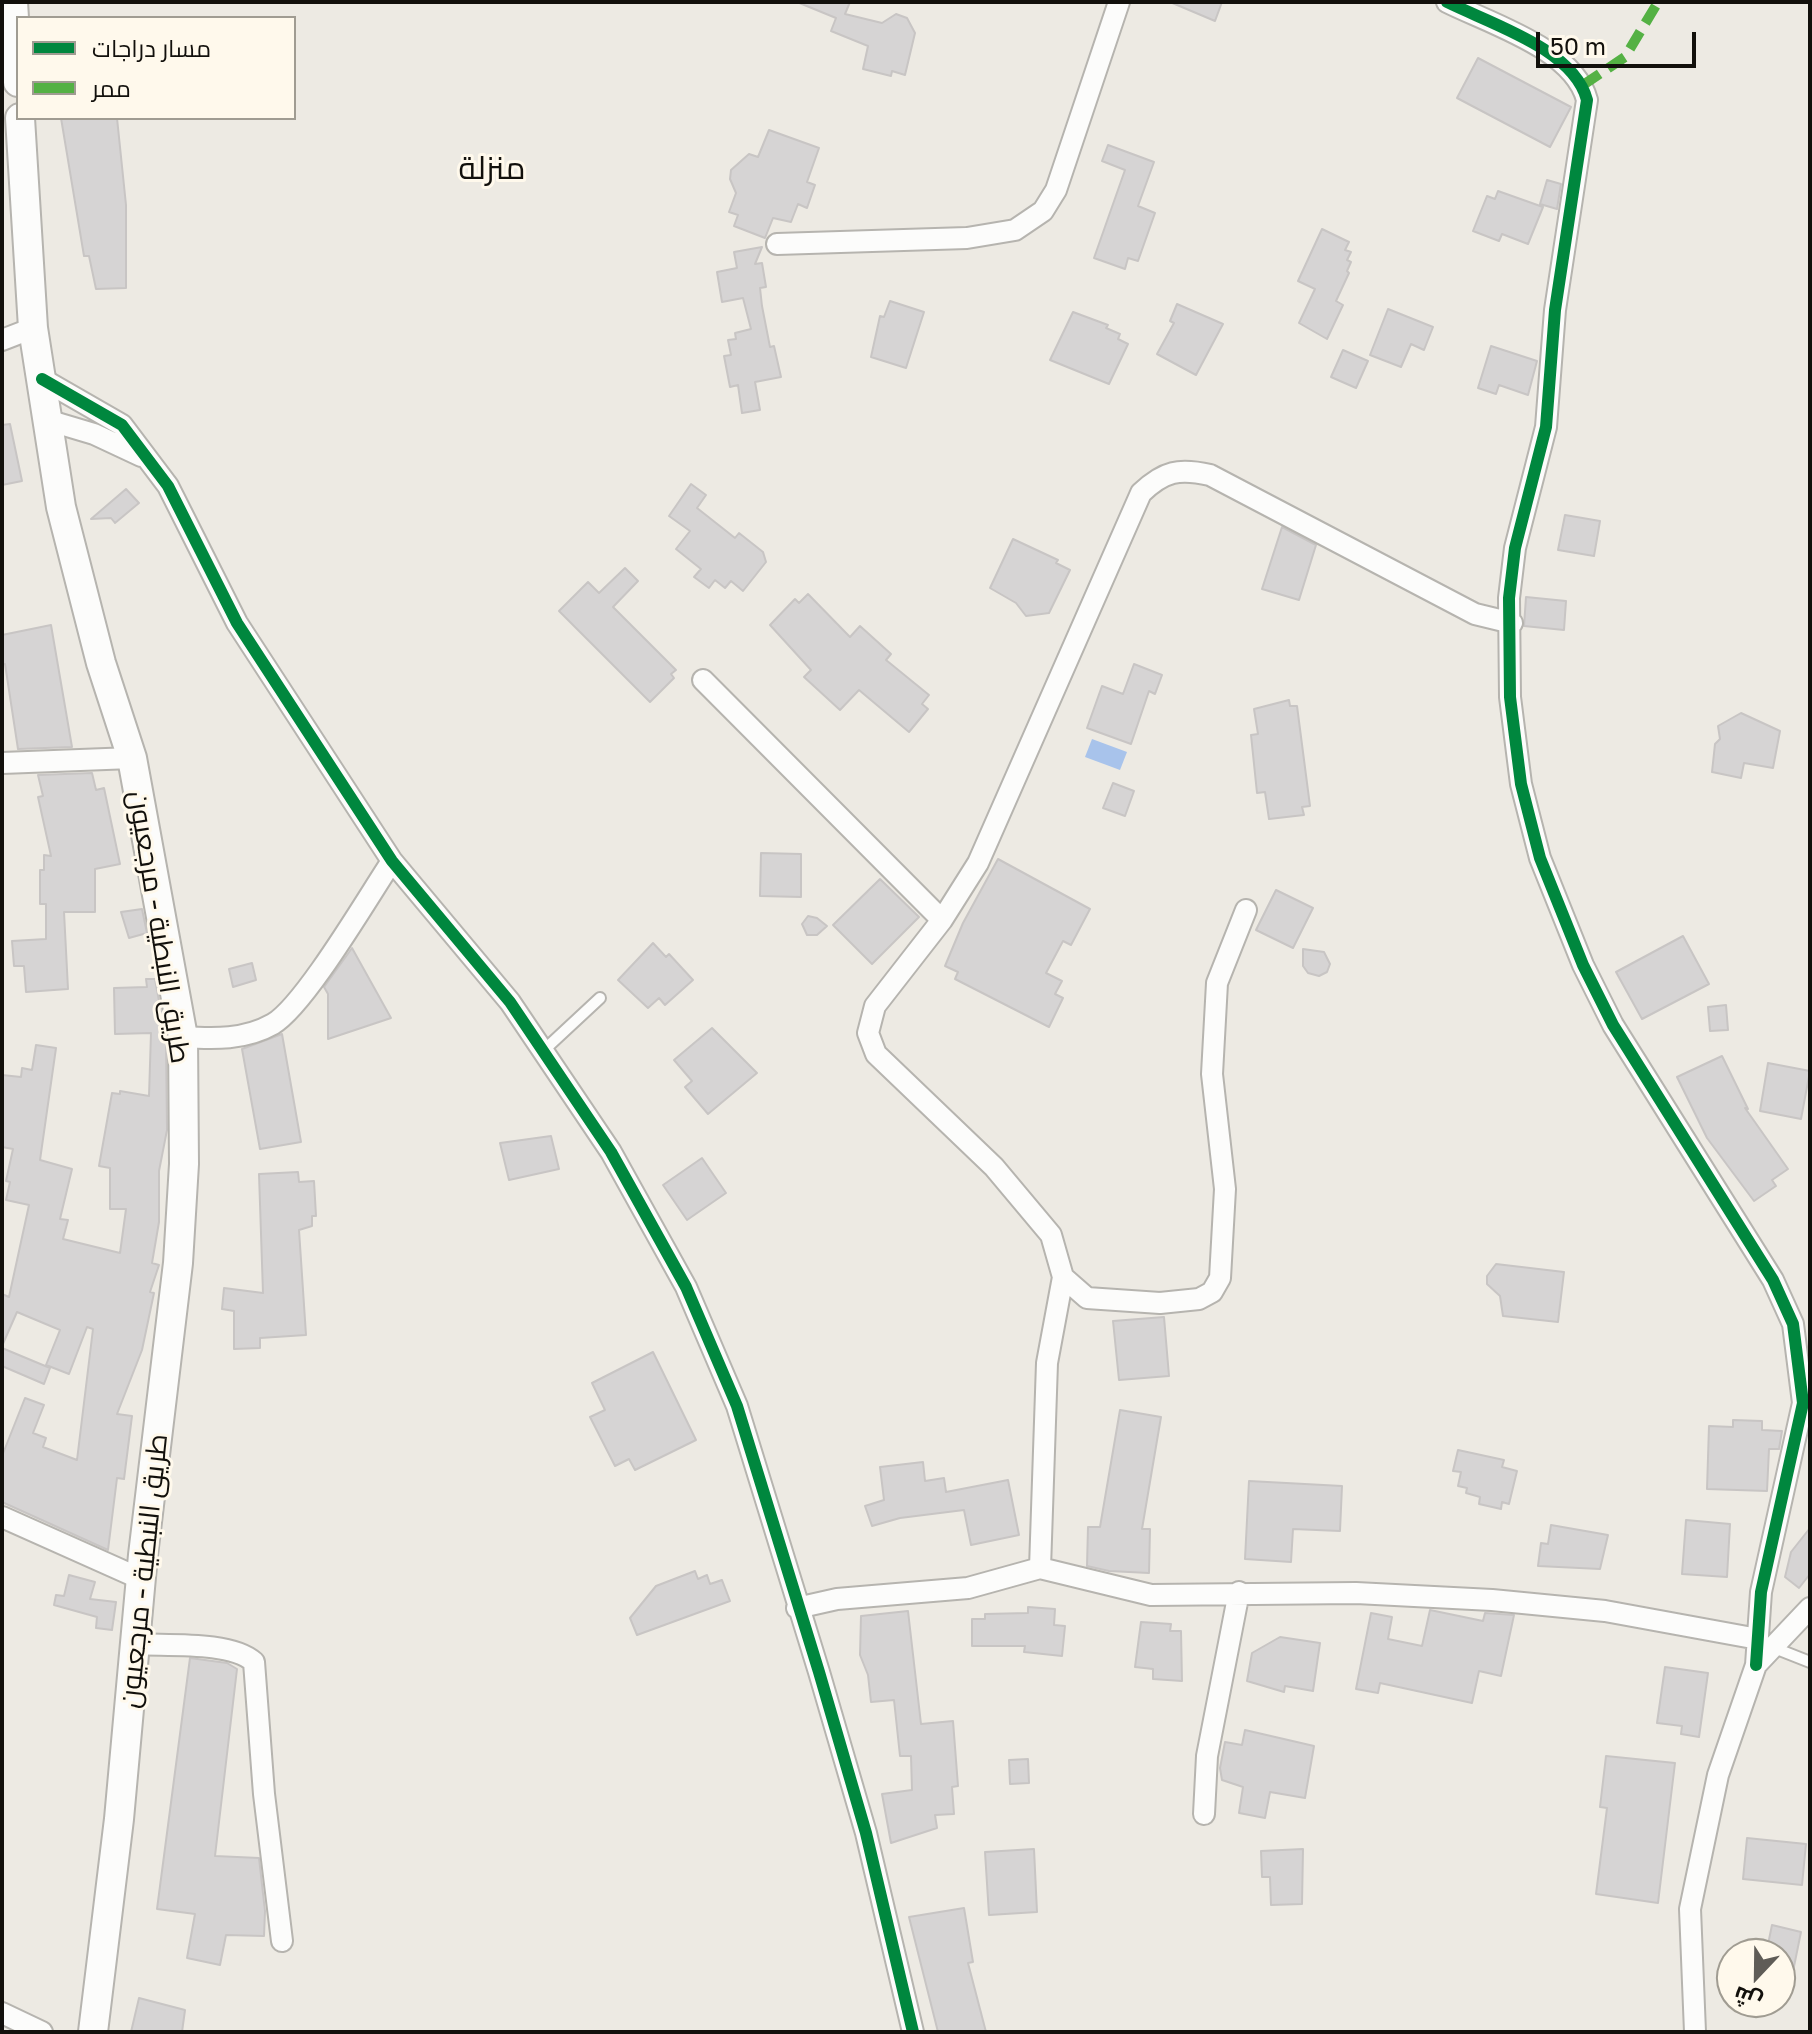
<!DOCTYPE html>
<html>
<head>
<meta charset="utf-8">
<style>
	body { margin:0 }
	#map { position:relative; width:1812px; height:2034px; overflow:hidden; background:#edeae3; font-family:"Golos Text",Cairo,sans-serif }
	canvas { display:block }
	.frame { position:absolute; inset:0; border:4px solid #12100c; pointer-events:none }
	.legend { position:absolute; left:16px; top:16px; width:280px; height:104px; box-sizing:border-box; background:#fff9ec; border:2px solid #a09c92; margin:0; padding:10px 14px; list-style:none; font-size:24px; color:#12100c }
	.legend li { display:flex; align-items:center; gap:16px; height:40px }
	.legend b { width:40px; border:2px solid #a09c92 }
	.north { position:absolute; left:1716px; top:1938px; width:80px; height:80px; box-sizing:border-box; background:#fff9ec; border:2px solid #a09c92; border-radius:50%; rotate:202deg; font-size:22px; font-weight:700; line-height:32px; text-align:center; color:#12100c }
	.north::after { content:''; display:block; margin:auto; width:28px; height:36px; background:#5f5c57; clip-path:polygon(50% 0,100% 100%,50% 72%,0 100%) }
	.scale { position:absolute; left:1536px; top:32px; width:160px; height:36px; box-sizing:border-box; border:4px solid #12100c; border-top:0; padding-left:10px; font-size:24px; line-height:28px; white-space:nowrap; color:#12100c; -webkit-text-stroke:6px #fff9ec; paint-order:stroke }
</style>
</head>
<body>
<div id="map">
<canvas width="1812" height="2034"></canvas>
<div class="frame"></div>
<ul class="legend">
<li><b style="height:10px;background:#00873e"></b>مسار دراجات</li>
<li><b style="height:10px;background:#54b144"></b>ممر</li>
</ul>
<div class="north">ش</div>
<div class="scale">50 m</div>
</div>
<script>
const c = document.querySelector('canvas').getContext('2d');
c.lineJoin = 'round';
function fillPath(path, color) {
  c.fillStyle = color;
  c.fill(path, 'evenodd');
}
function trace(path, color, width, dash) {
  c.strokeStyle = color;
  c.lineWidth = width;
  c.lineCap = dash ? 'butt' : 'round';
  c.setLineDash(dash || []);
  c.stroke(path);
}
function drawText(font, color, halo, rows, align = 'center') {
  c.font = font + ' "Golos Text",Cairo,sans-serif';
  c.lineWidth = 6;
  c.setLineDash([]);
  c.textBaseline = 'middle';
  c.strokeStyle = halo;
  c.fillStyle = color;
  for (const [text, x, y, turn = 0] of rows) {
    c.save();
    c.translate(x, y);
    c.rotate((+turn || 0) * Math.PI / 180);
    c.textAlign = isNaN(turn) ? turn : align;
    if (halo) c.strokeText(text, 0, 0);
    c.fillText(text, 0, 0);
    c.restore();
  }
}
const water = new Path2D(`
	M1092 739 1127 752 1120 770 1085 757Z`);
const building = new Path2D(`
	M797 2H850L845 14 882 23 896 14 907 18 915 33 905 75 892 71 891 76 863 69 868 46 831 31 836 18Z
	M1170 2H1222L1215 21Z
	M1478 58 1571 107 1550 147 1457 98Z
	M61 118H117L126 205V288L96 289 89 256H84Z
	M769 130 819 148 807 182 815 185 807 208 798 204 791 222 773 218 765 238 734 226 738 215 729 212 736 193 730 179 731 170 749 154 758 157Z
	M1108 145 1154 162 1138 206 1155 213 1138 261 1128 258 1125 269 1094 258 1125 170 1102 161Z
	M1547 180 1561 184 1557 209 1540 204Z
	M1498 191 1543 207 1528 244 1502 234 1499 241 1473 231 1487 196 1495 199Z
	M1322 229 1349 242 1345 250 1351 252 1347 260 1351 262 1347 271 1349 273 1336 301 1343 305 1327 339 1299 323 1315 289 1298 281Z
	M762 247 755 264 762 263 766 287 760 288 762 306 770 347 774 346 781 377 755 382 760 410 742 413 738 385 730 387 724 356 731 355 728 340 736 339 735 333 751 329 743 298 722 302 717 272 737 268 734 252Z
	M890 301 924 312 906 368 871 357 880 316 884 317Z
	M1177 304 1223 324 1196 375 1157 354 1174 323 1170 321Z
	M1388 309 1433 327 1424 350 1411 344 1401 367 1370 355Z
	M1073 312 1108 325 1106 328 1120 334 1118 339 1128 344 1109 384 1050 360Z
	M1491 346 1537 361 1528 395 1499 385 1496 394 1478 388Z
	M1343 350 1368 361 1356 388 1331 377Z
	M10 424 22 481 2 485V425Z
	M691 484 706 495 697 508 735 538 739 533 763 552 766 562 743 591 731 581 725 588 715 580 709 588 694 577 701 569 676 549 690 531 669 516Z
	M126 489 139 503 115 523 111 518 91 519Z
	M1565 515 1600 521 1594 556 1558 550Z
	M1282 527 1316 545 1299 600 1262 589Z
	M1013 539 1058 560 1056 563 1070 570 1049 613 1026 616 1016 603 990 588Z
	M625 568 638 581 613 607 676 670 671 674 674 678 650 702 559 611 588 582 599 593Z
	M808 594 850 637 860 626 891 654 886 660 929 695 922 704 928 709 909 732 859 690 840 710 804 677 811 670 770 625 795 599 799 603Z
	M1526 597 1566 601 1564 630 1524 626Z
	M51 625 72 747 18 749 5 664H2V635Z
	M1134 664 1162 675 1155 694 1149 691 1131 744 1087 728 1102 686 1123 694Z
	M1289 700 1290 706H1297L1310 806 1302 807 1304 815 1269 819 1265 792 1257 793 1251 735 1258 734 1254 709Z
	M1741 713 1780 731 1773 768 1744 763 1741 778 1712 772 1715 744 1720 739 1718 726Z
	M92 773 96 790 104 788 120 864 95 869V912H64L68 989 26 992 24 966H14L12 941 46 939V904H40V870H44V855L51 856 38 797 43 796 38 775Z
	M1113 783 1134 791 1125 816 1103 808Z
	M761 853 801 854V897L760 896Z
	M998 859 1090 909 1071 945 1063 941 1046 973 1062 981 1055 994 1063 998 1049 1027 955 979 958 972 945 966 963 923Z
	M880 879 919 917 872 964 833 925Z
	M1276 890 1313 908 1293 948 1256 930Z
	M142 909 147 933 129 938 121 912Z
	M808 916 817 918 827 926 817 935H807L802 924Z
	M1683 936 1709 984 1642 1019 1616 972Z
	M653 943 666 957 669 954 693 980 665 1005 659 998 648 1008 618 980Z
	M352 948 391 1018 328 1039V994L324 987Z
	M1303 949 1324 952 1330 964 1327 972 1319 976 1308 973 1303 966Z
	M252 963 256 980 233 987 229 969Z
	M146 979H155L166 1039 167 1130 159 1171V1222L152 1263 159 1265 150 1292 154 1293 142 1350 117 1414 132 1416 124 1479 117 1478 108 1550 2 1502V1456L25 1398 44 1405 33 1433 46 1438 43 1447 77 1460 93 1329 87 1327 69 1374 46 1365 60 1330 17 1312 2 1346V1294L9 1297 29 1205 6 1200 10 1182 6 1181 13 1149 2 1147V1075L21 1077 22 1068 32 1070 36 1045 56 1048 40 1160 72 1169 60 1219 68 1220 63 1239 120 1253 126 1209H110V1168L99 1166 112 1093 120 1094V1091L149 1096 151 1033 115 1034 114 988 147 987Z
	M1726 1005 1728 1030 1710 1031 1708 1007Z
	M712 1028 757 1073 708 1114 685 1087 692 1081 674 1060Z
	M282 1034 301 1142 260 1149 242 1049Z
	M1722 1056 1748 1109 1745 1108 1788 1169 1772 1180 1776 1186 1754 1201 1707 1138 1677 1077Z
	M1768 1063 1810 1071 1801 1119 1760 1111Z
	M551 1136 559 1169 509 1180 500 1143Z
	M702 1158 726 1193 687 1220 663 1185Z
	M298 1172 299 1182 314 1181 316 1216H312V1226L299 1230 306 1335 260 1338V1348L234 1349V1311L222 1309 224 1288 263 1293 259 1174Z
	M1496 1264 1564 1272 1558 1322 1503 1316 1500 1296 1487 1284V1276Z
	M1164 1317 1169 1376 1119 1380 1113 1321Z
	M2 1348 50 1368 44 1384 2 1366Z
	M653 1352 696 1440 635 1470 629 1459 615 1466 590 1417 605 1410 592 1383Z
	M1120 1410 1161 1417 1142 1529H1150L1149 1573 1109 1571 1087 1566 1088 1527H1100Z
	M1733 1420 1762 1421V1430L1782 1431 1779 1449H1769L1767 1491 1707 1489 1709 1426 1733 1427Z
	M1458 1450 1504 1460 1502 1467 1517 1471 1509 1504 1502 1502 1501 1509 1479 1504 1480 1497 1466 1493 1467 1488 1458 1486 1461 1472 1453 1471Z
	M923 1462 925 1481 944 1478 946 1492 1008 1480 1019 1535 971 1545 964 1510 900 1518 872 1526 865 1506 884 1500 880 1467Z
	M1249 1481 1342 1486 1340 1531 1293 1529 1291 1562 1245 1559Z
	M1686 1520 1730 1524 1727 1577 1682 1574Z
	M1551 1525 1608 1535 1600 1569 1538 1566 1541 1543 1548 1544Z
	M1810 1528V1574L1799 1588 1785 1577 1791 1552Z
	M695 1571 698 1579 707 1575 710 1584 722 1580 730 1601 637 1635 630 1618 656 1586Z
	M69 1575 95 1582 90 1599 116 1602 112 1630 96 1628 97 1617 54 1605 56 1595 64 1596Z
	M1028 1607 1055 1609 1054 1625 1065 1626 1062 1656 1024 1652 1025 1646H972V1619H985V1614L1028 1613Z
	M1430 1610 1483 1621 1485 1613 1514 1615 1501 1676 1479 1671 1472 1703 1380 1683 1378 1693 1356 1689 1371 1613 1392 1617 1388 1639 1422 1646Z
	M908 1611 921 1724 953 1721 958 1786 952 1787 954 1814 935 1815 937 1828 891 1843 882 1794 912 1790 911 1756H900L894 1700 871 1702 868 1675 860 1655 861 1616Z
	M1141 1622 1171 1624 1170 1631H1181L1182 1681 1153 1679V1669L1135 1667Z
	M1280 1637 1320 1643 1313 1691 1285 1686 1284 1692 1247 1681 1252 1653Z
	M190 1658 227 1663 237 1669 215 1856 259 1858 265 1911 264 1936 226 1935 220 1965 187 1958 195 1914 157 1909Z
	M1665 1667 1708 1673 1699 1737 1681 1734 1682 1726 1657 1723Z
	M1245 1730 1314 1746 1305 1798 1270 1792 1265 1818 1239 1813 1243 1787 1222 1780 1220 1768 1225 1742 1242 1745Z
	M1606 1756 1675 1763 1658 1903 1596 1894 1607 1808 1600 1807Z
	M1028 1759 1029 1783 1010 1784 1009 1760Z
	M1747 1838 1806 1844 1802 1885 1743 1879Z
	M1034 1849 1037 1912 989 1915 985 1852Z
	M1303 1849 1302 1904 1271 1905 1270 1877H1262L1261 1851Z
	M964 1908 973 1962 968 1963 986 2032H938L909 1917Z
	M1772 1925 1801 1932 1788 1996 1780 1995V1954H1766Z
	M139 1998 185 2010 182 2032H131Z`);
const lane = new Path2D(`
	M543 1051 600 998
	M1772 1647 1810 1662`);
const street = new Path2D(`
	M1447 2C1491 24 1574 49 1587 100L1555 310 1546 427 1515 548 1509 598 1510 697 1521 784 1540 858 1583 965 1613 1025 1773 1280 1793 1324 1803 1403 1761 1592 1756 1665
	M777 244 967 238 1015 230 1043 211 1056 190 1119 2
	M2 340 33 328
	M42 379 122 425 168 486 237 623 392 861 510 1002 543 1051 611 1152 686 1287 737 1406 819 1672 866 1833 913 2032
	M47 420 94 434 141 456
	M703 680 942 920
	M2 763 132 758
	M183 1037C214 1039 245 1040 273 1024 305 1005 368 897 392 861
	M1063 1277 1087 1298 1160 1303 1199 1299 1212 1292 1220 1278 1225 1189 1212 1074 1217 983 1246 910
	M2 1517 141 1579
	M1040 1568 1047 1363 1063 1277 1051 1235 994 1167 876 1054 868 1033 875 1006 942 920 978 863 1141 493C1164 471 1179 468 1210 475L1475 614 1512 623
	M797 1608 837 1599 968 1588 1040 1568 1151 1595 1356 1593 1492 1600 1605 1611 1758 1639
	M135 1644C168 1646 231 1641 254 1662L264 1794 282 1941
	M1204 1814 1207 1756 1239 1592
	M2 2013 42 2032
	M1695 2032 1690 1909 1718 1775 1756 1665 1810 1608`);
const secondary = new Path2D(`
	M13 2 18 82
	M20 118 33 328 61 507 101 663 132 758 183 1037 184 1164 178 1263 143 1555 119 1819 93 2032`);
const quiet = new Path2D(`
	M1583 85 1625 57 1658 2`);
const cycleway = new Path2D(`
	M1447 2C1491 24 1574 49 1587 100L1555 310 1546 427 1515 548 1509 598 1510 697 1521 784 1540 858 1583 965 1613 1025 1773 1280 1793 1324 1803 1403 1761 1592 1756 1665
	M42 379 122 425 168 486 237 623 392 861 510 1002 543 1051 611 1152 686 1287 737 1406 819 1672 866 1833 913 2032`);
const streetNames = [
	["طريق النبطية - مرجعيون",159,927,81],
	["طريق النبطية - مرجعيون",144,1571,-84]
];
const quarterNames = [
	["منزلة",492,169]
];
fillPath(water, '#a8c3eb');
fillPath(building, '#d6d4d4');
trace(building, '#c8c5c4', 2);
trace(lane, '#b6b4af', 14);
trace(street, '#b6b4af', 24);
trace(secondary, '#b6b4af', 32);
trace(lane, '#fcfcfb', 10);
trace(street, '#fcfcfb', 20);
trace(secondary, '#fcfcfb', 28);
trace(quiet, '#54b144', 10, [20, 10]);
trace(cycleway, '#00873e', 12);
drawText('28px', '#12100c', '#fff9ec', streetNames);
drawText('32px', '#12100c', '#fff9ec', quarterNames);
</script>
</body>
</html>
